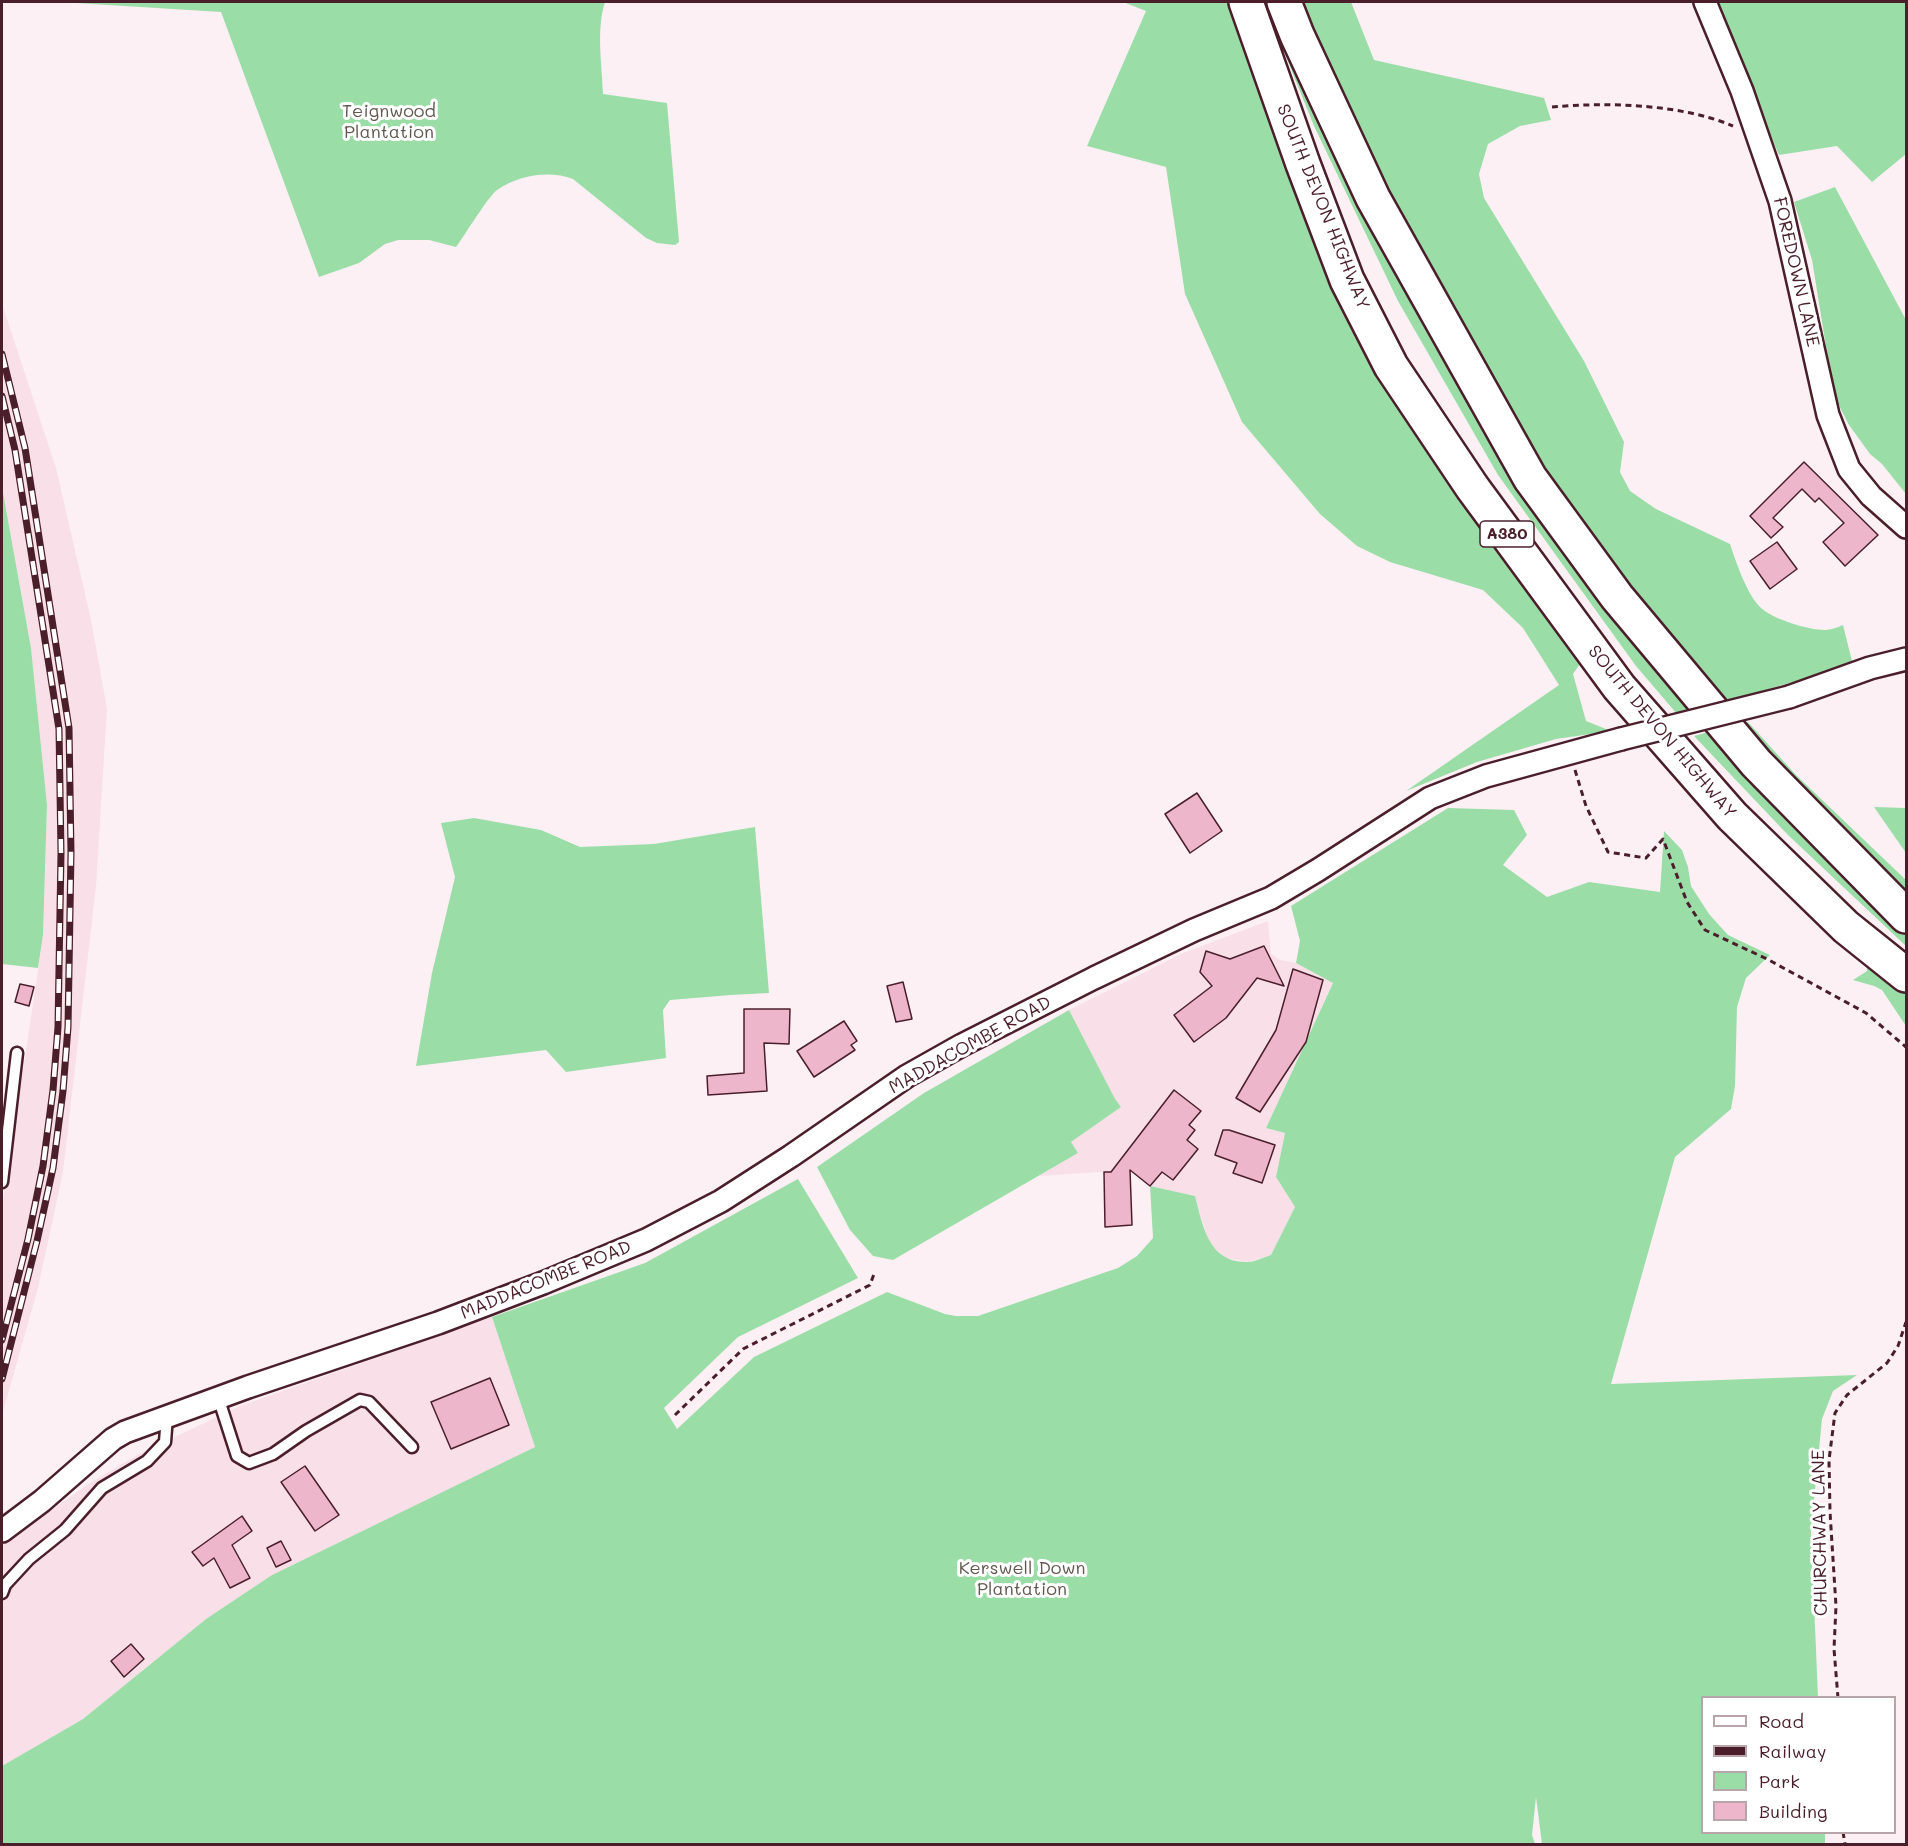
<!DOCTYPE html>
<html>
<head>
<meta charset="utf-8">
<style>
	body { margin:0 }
	#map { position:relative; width:1908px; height:1846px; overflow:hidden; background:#fcf0f5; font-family:Mali,sans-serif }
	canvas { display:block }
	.frame { position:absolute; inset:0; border:3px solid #4a1f2b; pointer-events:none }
	.legend { position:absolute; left:1701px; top:1696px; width:195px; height:138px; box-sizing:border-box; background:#fff; border:2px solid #b7a5aa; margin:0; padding:8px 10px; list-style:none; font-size:18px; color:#4a1f2b }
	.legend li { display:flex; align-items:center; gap:12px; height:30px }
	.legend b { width:30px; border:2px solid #b7a5aa }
</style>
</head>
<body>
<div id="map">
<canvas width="1908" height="1846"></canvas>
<div class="frame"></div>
<ul class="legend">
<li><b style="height:8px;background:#fff"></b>Road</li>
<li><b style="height:8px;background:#4a1f2b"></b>Railway</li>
<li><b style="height:16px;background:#9bdda7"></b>Park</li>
<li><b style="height:16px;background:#eeb6cb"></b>Building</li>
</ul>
</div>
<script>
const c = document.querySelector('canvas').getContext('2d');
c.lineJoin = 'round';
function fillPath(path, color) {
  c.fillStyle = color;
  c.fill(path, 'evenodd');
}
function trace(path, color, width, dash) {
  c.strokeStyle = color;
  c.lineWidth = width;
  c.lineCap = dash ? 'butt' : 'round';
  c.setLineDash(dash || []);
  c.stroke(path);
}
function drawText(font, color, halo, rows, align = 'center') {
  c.font = font + ' Mali,sans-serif';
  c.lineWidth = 6;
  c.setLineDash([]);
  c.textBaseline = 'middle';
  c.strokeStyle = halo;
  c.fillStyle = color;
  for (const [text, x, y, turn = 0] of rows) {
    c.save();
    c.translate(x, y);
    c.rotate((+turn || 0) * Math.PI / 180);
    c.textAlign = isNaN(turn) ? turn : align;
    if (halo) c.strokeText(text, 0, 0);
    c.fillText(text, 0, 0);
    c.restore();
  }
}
const built = new Path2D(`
	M2 304 56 468 91 620 107 709 96 886 63 1172 38 1288 2 1415V1204L7 1179 43 936 47 805 31 648 2 487Z
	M1268 921 1271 954 1280 960 1296 963 1333 982 1266 1128 1285 1133 1276 1177 1295 1207 1271 1255 1249 1262 1226 1258 1209 1244 1195 1196 1150 1186 1130 1170 1039 1176 1078 1153 1071 1142 1121 1107 1115 1100 1069 1010 1183 953Z
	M492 1317 535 1447 272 1575 206 1619 83 1719 2 1766V1545L90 1483 139 1454 240 1406Z`);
const green = new Path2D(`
	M60 2H605C596 31 602 63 603 94L667 103 679 242 675 245 657 243 646 238 573 179C549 170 519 175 497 190 487 198 465 235 456 247L429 240H398L385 244 359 263 319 277 221 12Z
	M1123 2H1242L1355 263 1416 379 1586 655 1573 674 1586 721 1611 731 1556 739 1477 762 1406 791 1559 685 1523 628 1483 590 1390 562 1357 546 1320 514 1242 422 1185 294 1166 167 1087 146 1146 11Z
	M1264 2H1274L1399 272 1695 709 1677 714 1636 666 1498 475 1398 301 1314 126Z
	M1297 2H1351L1374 60 1544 98 1551 120 1520 126 1488 144 1479 174 1484 198 1584 361 1624 442 1620 472 1630 491 1656 509 1730 544C1736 562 1747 594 1760 607 1772 619 1808 630 1825 630 1831 630 1838 627 1843 625L1852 661 1800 680 1716 704 1542 467 1412 248Z
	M1714 2H1906V154L1872 182 1837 146 1779 155Z
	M1835 187 1906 320V494L1882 464 1870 454 1849 425 1834 396 1812 260 1794 202Z
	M2 487 31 648 47 805 43 935 38 968 2 964Z
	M1748 722 1796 775 1906 880V900L1734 726Z
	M1712 731 1906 929V946L1788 835 1694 736Z
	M1874 807 1906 808V853Z
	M1448 808 1514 810 1527 835 1503 865 1547 897 1589 882 1660 892 1664 831 1682 850 1688 867 1691 886 1709 914 1728 935 1770 955 1746 978 1737 1007 1735 1086 1731 1109 1675 1157 1611 1384 1857 1375 1833 1391 1822 1419 1811 1532 1818 1697 1702 1698V1832L1825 1833V1844H1542L1536 1797 1532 1835 1535 1844H2V1766L83 1719 206 1619 272 1575 535 1447 492 1317 645 1263 798 1179 858 1278 738 1337 664 1408 677 1429 754 1357 887 1292 945 1314 956 1316H978L1118 1268 1137 1256 1153 1238 1150 1186 1195 1196C1203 1226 1208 1263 1248 1262 1255 1262 1264 1257 1271 1255L1295 1207 1276 1177 1285 1133 1266 1128 1333 983 1296 963 1300 941 1291 906Z
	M474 818 541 830 580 847 654 844 755 827 769 993 731 995 670 1000 663 1010 666 1058 566 1072 546 1050 416 1066 432 973 455 877 441 823Z
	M1867 952 1906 972V1026L1882 990 1874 986 1853 980 1867 971Z
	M1069 1010 1115 1099 1121 1107 1071 1142 1078 1153 893 1260 873 1256 850 1230 817 1167 924 1093Z`);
const building = new Path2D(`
	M1804 462 1878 535 1845 566 1823 542 1844 523 1819 498 1815 502 1802 489 1773 518 1783 527 1771 538 1750 516Z
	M1777 542 1797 569 1770 589 1750 561Z
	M1197 793 1222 831 1190 853 1165 814Z
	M1264 946 1284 986 1257 978 1226 1018 1194 1042 1174 1015 1212 986 1200 972 1206 951 1230 959Z
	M1293 969 1323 980 1306 1042 1260 1112 1236 1098 1276 1030Z
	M903 982 912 1019 896 1022 887 986Z
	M20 984 34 987 29 1006 15 1002Z
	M744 1009H790L789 1044 764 1043 767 1091 708 1095 707 1076 744 1073Z
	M844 1021 857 1041 851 1045 855 1050 814 1077 797 1051Z
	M1174 1090 1201 1111 1189 1125 1195 1130 1187 1140 1198 1149 1173 1180 1162 1172 1150 1186 1130 1170 1132 1225 1105 1227 1104 1172H1111Z
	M1223 1130H1229L1275 1145 1262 1183 1233 1173 1237 1163 1215 1155Z
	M490 1378 509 1425 451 1449 431 1402Z
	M305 1466 339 1515 315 1531 281 1482Z
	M242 1516 252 1531 232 1545 250 1578 230 1588 214 1558 203 1566 192 1552Z
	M281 1541 291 1560 276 1567 267 1548Z
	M131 1644 144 1659 124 1677 111 1661Z`);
const path = new Path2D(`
	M1552 107C1608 102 1681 104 1733 126
	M1575 770 1586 806 1608 852 1646 858 1663 839 1687 902 1705 930 1767 959 1866 1013 1906 1047
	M675 1415 743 1349 870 1285 874 1274
	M1838 1698 1834 1649 1836 1606 1830 1512 1829 1460 1835 1413 1847 1395 1887 1363 1898 1346 1906 1322
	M1843 1832 1845 1844`);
const service = new Path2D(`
	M2 1182 17 1053
	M218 1397 237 1456 249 1463 273 1454 306 1431 360 1400 369 1402 412 1447
	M2 1593 5 1585 29 1559 65 1530 102 1488 147 1461 165 1442 167 1416`);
const minor = new Path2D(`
	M1705 2 1742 91 1780 201 1828 415 1849 469 1871 496 1906 527
	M1789 697 1870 668 1906 659
	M2 1531 42 1501 113 1439 125 1432 248 1387 438 1323 543 1283 646 1240 721 1201 791 1156 907 1076 962 1045 1094 978 1194 930 1271 898 1318 870 1430 798 1486 776 1621 739`);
const trunk = new Path2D(`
	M1246 2 1303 164 1347 280 1391 366 1472 487 1619 687 1732 816 1846 927 1906 975
	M1284 2 1297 35 1373 198 1530 478 1617 597 1756 763 1906 916`);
const rail = new Path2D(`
	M2 354 25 448 69 728 71 853 68 1027 63 1091 53 1168 37 1241 2 1379
	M2 396 15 450 59 729 61 853 58 1027 53 1090 43 1166 28 1239 2 1340`);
const minorBridge = new Path2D(`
	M1621 739 1789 697`);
const shields = [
	[1507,534,54]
];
const shieldNames = [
	["A380",1507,534]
];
const parkNames = [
	["Teignwood",389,111],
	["Plantation",389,132],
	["Kerswell Down",1022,1568],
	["Plantation",1022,1589]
];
const streetNames = [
	["SOUTH DEVON HIGHWAY",1323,207,68],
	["FOREDOWN LANE",1796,272,77],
	["SOUTH DEVON HIGHWAY",1662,732,50],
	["MADDACOMBE ROAD",970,1045,-29],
	["MADDACOMBE ROAD",546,1280,-22],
	["CHURCHWAY LANE",1820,1533,-91]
];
fillPath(built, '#f8dfe8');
fillPath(green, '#9bdda7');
fillPath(building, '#eeb6cb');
trace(building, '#4a1f2b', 1.5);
trace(service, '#4a1f2b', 15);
trace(minor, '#4a1f2b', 26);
trace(trunk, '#4a1f2b', 38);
trace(path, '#4a1f2b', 3, [6, 4.5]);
trace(service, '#fff', 10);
trace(minor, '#fff', 21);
trace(trunk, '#fff', 33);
trace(rail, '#4a1f2b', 7);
trace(rail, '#fff', 4.5, [14]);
trace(minorBridge, '#4a1f2b', 26, []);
trace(minorBridge, '#fff', 21);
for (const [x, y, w] of shields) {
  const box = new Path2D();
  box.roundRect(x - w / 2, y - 13, w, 26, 4.5);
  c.fillStyle = '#fff';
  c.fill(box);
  trace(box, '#4a1f2b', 1.5);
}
drawText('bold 16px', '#4a1f2b', null, shieldNames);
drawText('18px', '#625850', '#fff', parkNames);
drawText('18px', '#4a1f2b', '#fff', streetNames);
</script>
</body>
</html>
